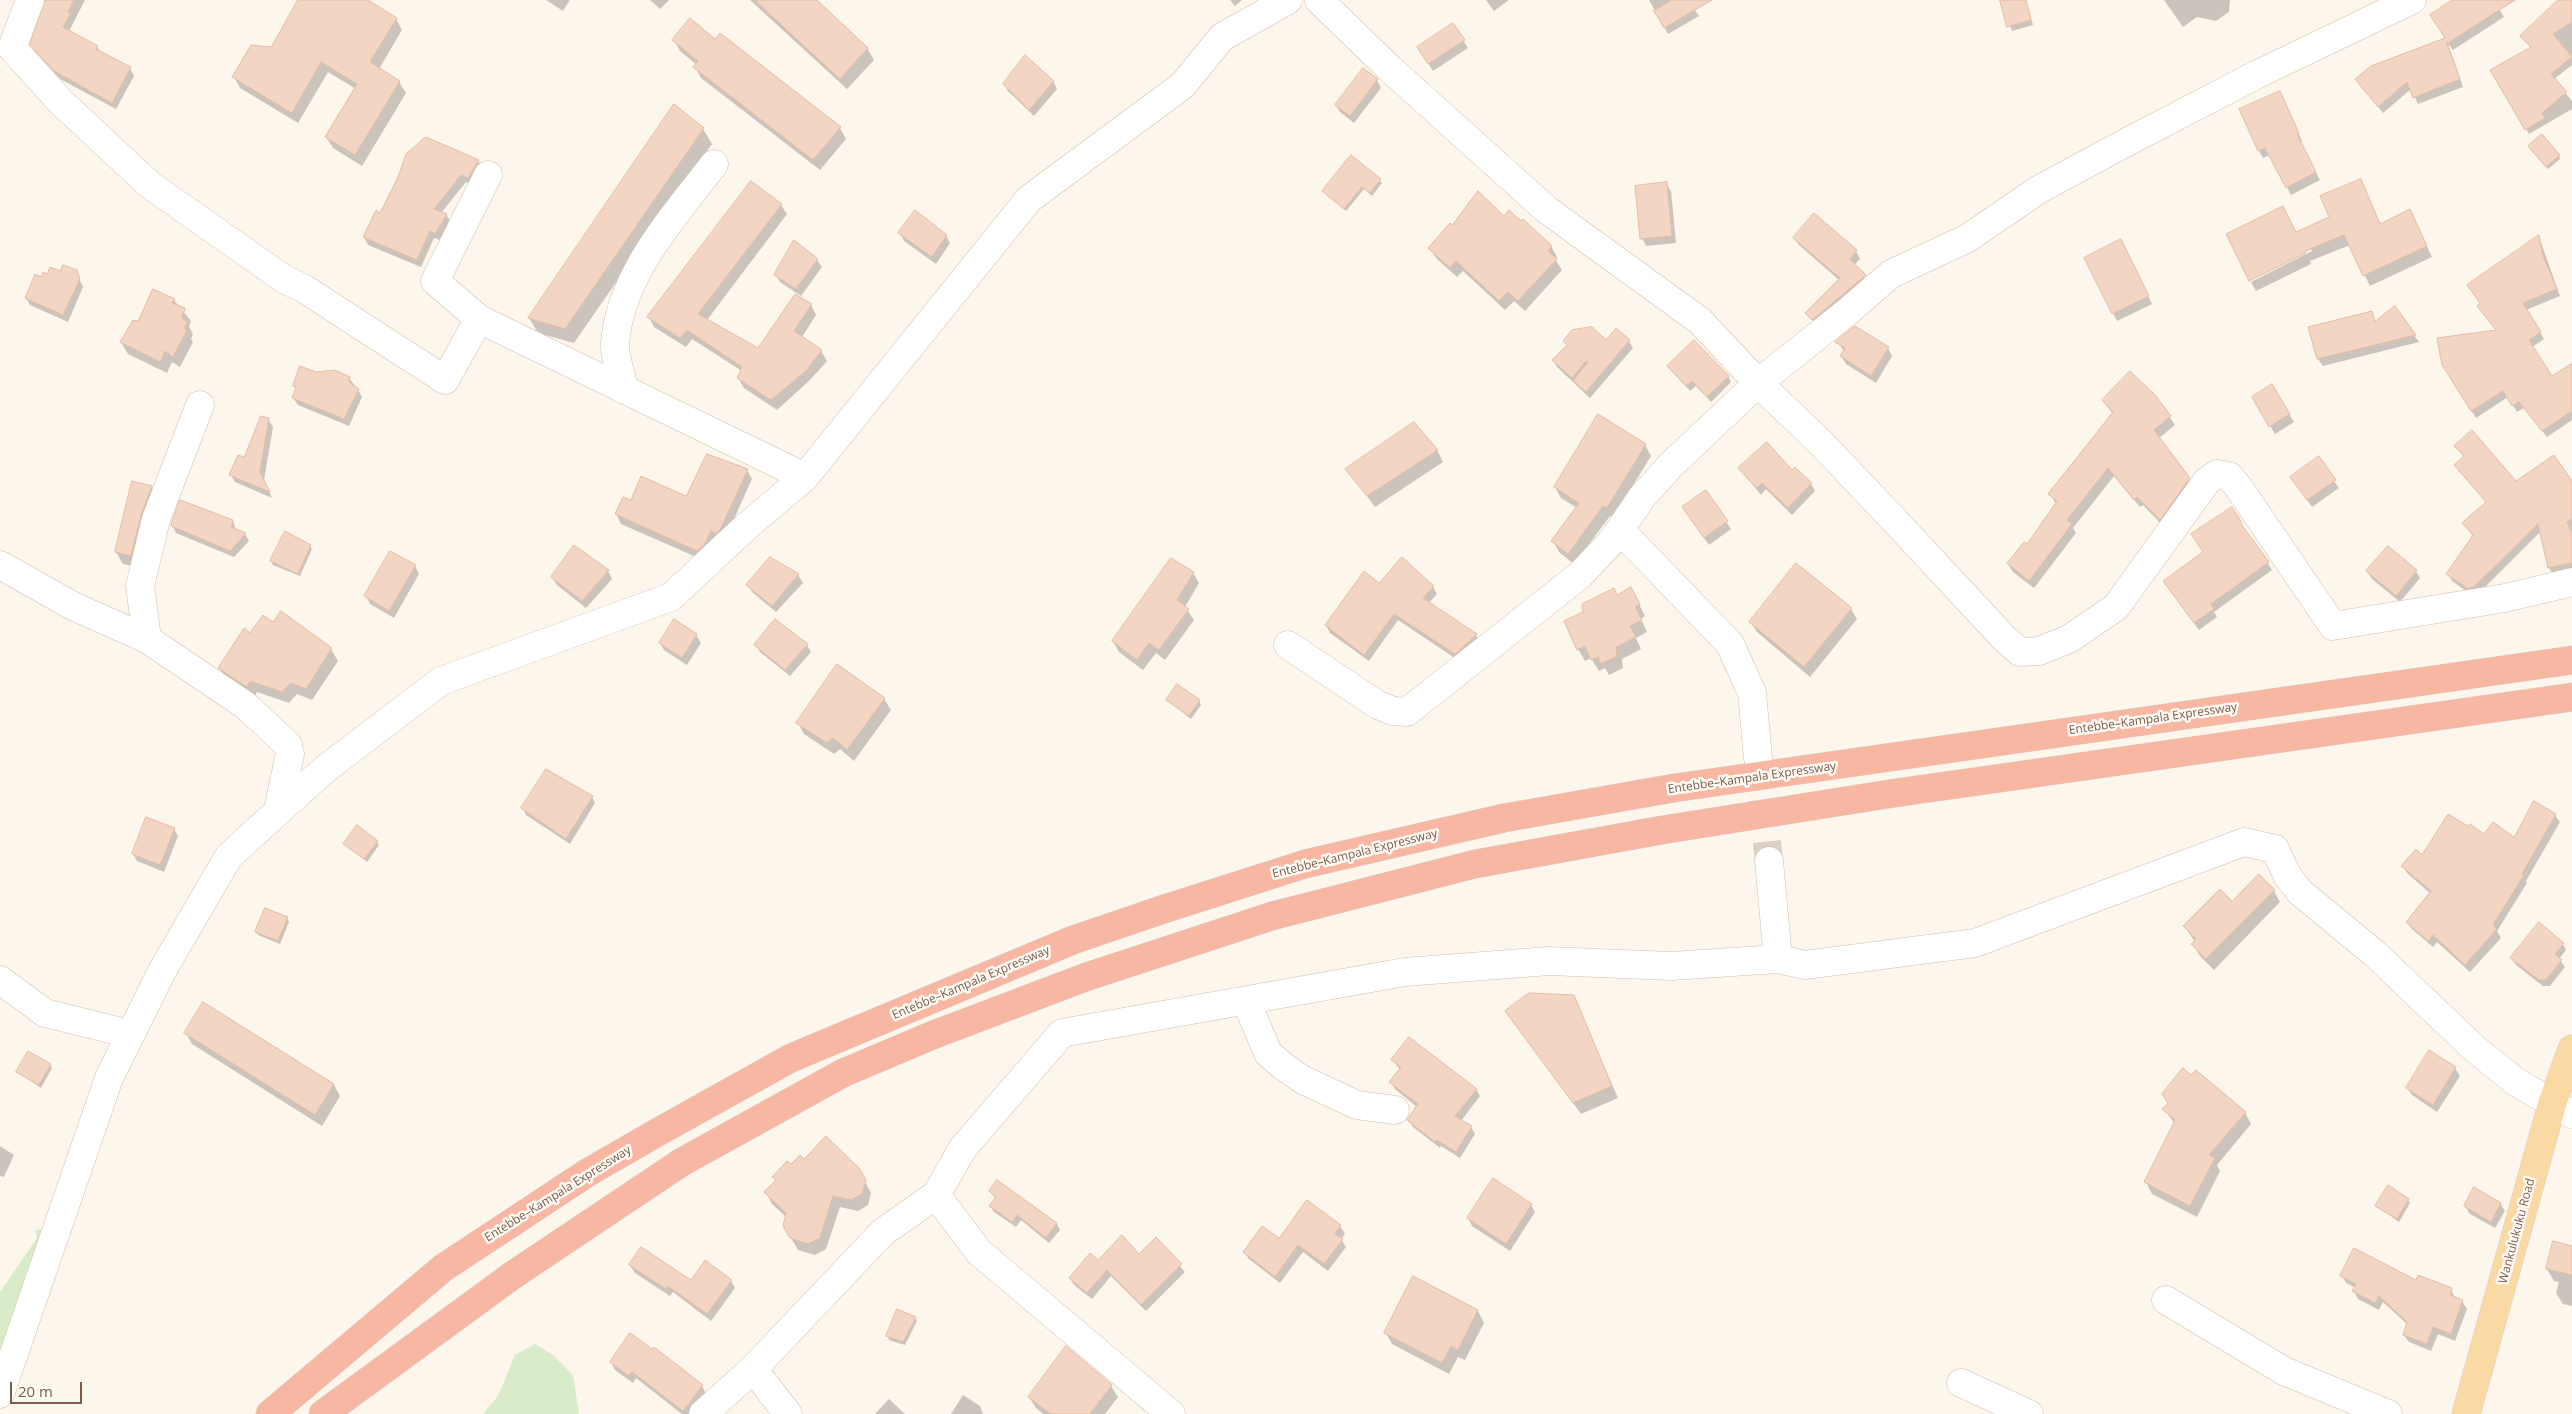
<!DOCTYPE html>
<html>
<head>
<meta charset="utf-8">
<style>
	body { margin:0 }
	#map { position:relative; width:2572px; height:1414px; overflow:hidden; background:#fdf6ec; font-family:"Open Sans",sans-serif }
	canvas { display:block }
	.scale { position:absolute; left:10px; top:1382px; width:72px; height:22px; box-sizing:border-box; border:2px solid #7a5c4d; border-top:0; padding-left:6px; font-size:15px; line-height:18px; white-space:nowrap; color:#7a5c4d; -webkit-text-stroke:4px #fffaf3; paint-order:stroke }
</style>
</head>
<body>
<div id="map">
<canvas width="2572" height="1414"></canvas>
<div class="scale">20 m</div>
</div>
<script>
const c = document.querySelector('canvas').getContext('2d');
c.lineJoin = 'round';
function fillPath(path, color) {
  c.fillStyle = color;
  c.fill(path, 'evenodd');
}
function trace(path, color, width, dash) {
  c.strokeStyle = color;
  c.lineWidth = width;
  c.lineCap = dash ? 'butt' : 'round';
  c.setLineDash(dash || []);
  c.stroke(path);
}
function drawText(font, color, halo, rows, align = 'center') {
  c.font = font + ' "Open Sans",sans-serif';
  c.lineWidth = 5;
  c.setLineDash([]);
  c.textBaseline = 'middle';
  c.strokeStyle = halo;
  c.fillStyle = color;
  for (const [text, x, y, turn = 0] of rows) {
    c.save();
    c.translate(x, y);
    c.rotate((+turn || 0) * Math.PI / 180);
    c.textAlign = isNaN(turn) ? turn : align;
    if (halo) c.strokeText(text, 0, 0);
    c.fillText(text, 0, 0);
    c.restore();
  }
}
const green = new Path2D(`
	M51 1229 0 1361V1292L37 1238 35 1230Z
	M535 1344 553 1355 573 1375 579 1414H483L498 1396 515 1355Z`);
const shadow = new Path2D(`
	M46 0H85L69 31 97 47 101 53 130 68 134 76 116 109 60 79 36 52 31 44Z
	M300 0H364L396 19 402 30 379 69 399 82 406 93 362 166 333 148 326 137 356 89 328 72 298 123 240 88 234 77 272 48Z
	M546 0H570L563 11Z
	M650 0H669L660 9Z
	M750 0H815L867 48 874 60 847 89Z
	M1230 0H1242L1235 6Z
	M1486 0H1509L1494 11Z
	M1649 0H1688L1699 16 1668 34Z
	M2001 0H2026L2033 25 2012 31Z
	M2164 0H2230L2229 12 2216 21 2197 17 2183 27Z
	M2455 0H2493L2504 17 2453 50 2448 44 2463 87 2418 104 2411 89 2383 113 2357 80 2446 39Z
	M2560 0H2572V65L2554 79 2572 101V109L2529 134 2492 70 2531 48 2522 36Z
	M1453 25 1468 48 1433 71 1423 55Z
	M674 40 715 41 840 128 846 139 820 170 701 78 695 67 697 65 680 51Z
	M1377 80 1381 88 1354 123 1340 112 1336 105Z
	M1053 81 1057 89 1034 116 1008 91 1004 84Z
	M2283 99 2302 141 2300 142 2320 180 2291 195 2270 155 2263 158 2259 151Z
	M703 129 712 144 574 343 538 333 529 318Z
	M2531 150 2559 156 2560 159 2548 169Z
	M1351 156 1382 183 1372 196 1364 189 1346 211 1323 191Z
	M478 161 482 168 473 185 466 182 441 213 446 215 451 222 440 240 434 238 421 267 368 245 364 237 380 214Z
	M2360 181 2380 225 2410 211 2432 257 2370 286 2350 245 2310 261 2311 264 2256 291 2251 282 2312 251 2311 249 2250 279 2296 233 2331 218Z
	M1666 184 1671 191 1676 243 1646 246 1642 238Z
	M781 205 787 214 707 320 758 349 811 305 816 315 802 337 821 351 827 361 810 380 777 410 744 388 738 378 742 371 692 339 686 347 654 327 649 317Z
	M1504 217 1551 246 1557 257 1555 259 1562 270 1525 311 1514 301 1505 310 1463 271 1457 277 1436 258 1430 248 1452 226Z
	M900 233 946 236 950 243 936 264 904 241Z
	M2539 237 2560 296 2526 310 2544 339 2532 347 2552 378 2572 364V420L2547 437 2524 408 2517 412 2508 397 2476 418 2447 373 2497 331Z
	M1794 238 1856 251 1860 259 1854 265 1869 283 1817 327 1807 313 1839 280 1799 245Z
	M2125 248 2152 304 2117 321 2113 313Z
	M817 260 822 267 801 296 780 282 776 275Z
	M76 272 83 287 68 322 30 305 26 298 42 278Z
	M174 300 191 321 189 327 193 334 191 339 193 342 180 367 172 362 167 373 128 354 121 342 139 322Z
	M2394 308 2419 342 2323 366 2318 359 2372 312 2376 322Z
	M1565 341H1629L1633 348 1590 398 1557 367 1554 361 1568 346Z
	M1837 342 1888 348 1892 356 1876 383 1846 364 1841 356 1844 351Z
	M1669 367 1728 376 1731 382 1711 402 1696 386 1690 391Z
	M316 374 349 378 358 390 362 397 349 426 298 405 293 398 297 390 294 386Z
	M2272 386 2294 422 2275 434 2253 398Z
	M2155 396 2175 425 2158 439 2194 488 2165 528 2143 505 2140 507 2114 476 2073 528 2076 533 2034 588 2013 572 2008 564 2027 546 2056 504 2050 494 2113 414 2103 401Z
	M268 419 273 427 264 480 272 498 235 482 230 474 245 459Z
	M1645 445 1651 456 1613 518 1610 516 1574 564 1559 552 1553 541 1577 508 1561 498 1555 487Z
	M2456 446 2516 483H2572V570L2553 574 2549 568 2541 531 2478 594 2472 595 2452 581 2448 574 2473 537 2464 523 2487 503 2455 465 2464 458Z
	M1437 450 1443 462 1375 507 1347 469Z
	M1740 468 1792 472 1811 484 1815 491 1792 515 1766 489 1761 495Z
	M747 470 752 479 725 539 703 560 621 524 616 514 632 502 686 497Z
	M2334 481 2339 488 2312 507 2296 484Z
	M151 487 158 499 137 567 123 564 116 552Z
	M1706 492 1731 529 1709 545 1683 508Z
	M233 521 236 530 245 534 249 541 234 557 176 533 172 525Z
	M2241 523 2272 570 2214 612 2217 617 2199 630 2165 582Z
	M310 546 312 549 300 576 273 565 271 561Z
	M771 559 798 575 803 583 776 612 752 592 748 585Z
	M415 566 419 574 394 618 370 604 366 596Z
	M608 571 612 579 586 608 557 585 552 577Z
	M2416 571 2420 578 2400 602 2372 579 2368 572Z
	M1193 573 1199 583 1185 607 1194 620 1165 660 1156 653 1143 670 1119 652 1113 641Z
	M1379 585 1433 587 1437 594 1428 604 1476 635 1480 642 1459 661 1398 620 1369 661 1330 633 1326 625Z
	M1617 596 1637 600 1645 616 1641 619 1647 632 1636 638 1641 649 1622 659 1623 668 1609 675 1605 668 1599 671 1591 658 1585 661 1578 649Z
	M1851 609 1857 619 1810 677 1757 632 1751 622Z
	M674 621 696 635 701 643 687 665 664 650 660 643Z
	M273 624 331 649 338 661 312 700 297 694 289 703 257 692 254 698 226 679 219 668Z
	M756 645H807L811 652 790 676 760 652Z
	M838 666 884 699 891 710 854 761 840 749 834 754 804 734 798 723Z
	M1167 700 1199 701 1201 705 1191 719Z
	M592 797 595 803 570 844 526 815 523 808Z
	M2555 815 2560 822 2526 881 2527 883 2497 931 2501 938 2470 972 2437 942 2433 947 2412 929 2407 922 2431 894 2407 873 2403 866 2422 857 2484 836 2514 839Z
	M174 829 178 836 164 872 137 861 133 854Z
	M377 842 379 845 367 862 345 844Z
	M2274 891 2280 902 2214 970 2200 956 2193 944 2195 942 2185 927 2232 903Z
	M287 918 289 922 280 944 258 935 256 932Z
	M2563 944 2566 950 2559 959 2565 967 2550 986H2543L2516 965 2512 959Z
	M1573 996 1618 1098 1581 1114 1507 1011Z
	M204 1004 334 1085 340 1096 322 1126 192 1044 186 1033Z
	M2430 1052 2455 1068 2460 1076 2437 1112 2412 1095 2407 1088Z
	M1393 1060 1476 1089 1480 1096 1461 1121 1471 1127 1475 1134 1460 1158 1441 1146 1440 1148 1413 1127 1409 1120 1417 1107 1395 1089 1391 1082 1400 1070Z
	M50 1065 52 1068 41 1088 18 1072Z
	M2164 1109 2245 1112 2251 1124 2217 1165 2220 1171 2197 1217 2152 1194 2146 1182 2175 1124Z
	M0 1146 14 1155 4 1177 0 1176Z
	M804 1161 858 1169 871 1193 868 1205 858 1211 840 1207 826 1249 815 1255 798 1250 784 1226 786 1217 772 1204 766 1192 776 1182 774 1177Z
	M997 1182 1057 1224 1060 1230 1049 1243 1021 1220 1016 1227 994 1212 990 1206 996 1199 990 1191Z
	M2408 1200 2410 1203 2399 1222 2377 1206Z
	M1307 1201 1340 1226 1345 1234 1341 1239 1346 1247 1328 1271 1303 1252 1280 1283 1249 1259 1244 1252 1279 1240Z
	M2500 1203 2505 1211 2495 1228 2470 1214 2465 1206Z
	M1531 1205 1535 1212 1510 1251 1472 1226 1468 1218Z
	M1156 1239 1185 1272 1146 1311 1111 1276 1092 1299 1074 1285 1070 1278 1098 1262 1139 1255Z
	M2572 1247V1306L2563 1304 2556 1293 2559 1282 2554 1281 2547 1269Z
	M630 1265 691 1281H731L735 1288 711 1321 673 1292 670 1296 635 1273Z
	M2342 1275 2417 1282 2451 1289 2455 1298 2462 1301 2467 1309 2455 1341 2438 1334 2431 1351 2409 1342 2404 1335 2408 1325 2383 1302 2379 1310 2358 1299 2354 1291 2356 1288 2346 1283Z
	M1414 1278 1478 1311 1484 1323 1465 1360 1458 1357 1449 1374 1392 1344 1386 1333Z
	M915 1318 917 1321 905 1345 889 1340 888 1336Z
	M611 1362 702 1386 706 1394 690 1414H682L636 1378 633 1383 615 1370Z
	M1111 1386 1118 1397 1105 1414H1043L1036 1408 1029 1397Z
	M963 1395 980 1406 983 1414H951Z
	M889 1399 905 1414H875Z`);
const building = new Path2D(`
	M45 0H74L68 12 71 13 63 27 98 46 96 49 131 67 112 103 54 71 30 45Z
	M298 0H368L397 18 370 62 400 81 355 155 325 137 357 84 321 62 292 113 232 77 251 45 271 47Z
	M755 0H817L868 48 840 79Z
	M1672 0H1712L1664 28 1654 11Z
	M2000 0H2026L2031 20 2007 27Z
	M2452 0H2515L2448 43 2446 41 2460 79 2413 98 2407 82 2378 107 2355 79 2371 66 2445 38 2430 15Z
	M2558 0H2572V22L2553 34 2572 57 2551 74 2567 92 2542 113 2545 118 2525 130 2490 70 2531 47 2520 36Z
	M690 18 715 39 720 33 841 127 813 160 693 67 698 61 672 40Z
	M1453 23 1465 40 1428 64 1417 47Z
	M1025 55 1054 81 1029 110 1003 84Z
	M1363 68 1378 79 1350 116 1335 105Z
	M2280 91 2299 133 2297 134 2316 172 2286 188 2265 148 2258 151 2239 109Z
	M674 104 704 128 565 329 528 318Z
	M2542 134 2560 155 2546 167 2528 146Z
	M426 137 479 160 468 178 461 175 434 209 447 214 435 234 430 231 417 260 363 237 376 210 380 213 398 177 406 154Z
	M1351 155 1381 179 1370 193 1362 187 1344 209 1322 191Z
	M2361 179 2380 224 2410 209 2427 246 2363 276 2344 235 2305 251 2306 253 2249 281 2226 234 2283 206 2296 232 2329 217 2320 196Z
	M751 181 782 204 698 314 758 348 795 294 812 304 794 331 822 350 806 371 771 400 737 378 742 367 687 330 680 338 647 317Z
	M1667 182 1672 236 1640 239 1635 186Z
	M1478 191 1504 216 1509 210 1521 221 1523 219 1552 246 1548 251 1557 259 1518 301 1508 292 1499 301 1456 261 1450 268 1428 248 1450 223 1452 225Z
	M915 210 947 235 932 257 898 233Z
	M1814 213 1857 250 1850 259 1866 275 1812 320 1805 313 1840 278 1793 238Z
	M2539 235 2543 256 2557 289 2523 303 2541 332 2529 340 2552 376 2572 363V411L2542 431 2519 402 2512 406 2503 391 2471 411 2442 365 2437 338 2496 330 2477 306 2480 303 2467 285Z
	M2121 239 2149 296 2112 314 2084 258Z
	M794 240 818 259 796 289 774 275Z
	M63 265 77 270 80 279 63 315 25 298 35 274 41 277 43 272 47 274 50 267 60 271Z
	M153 289 175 299 172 303 185 308 182 318 188 322 184 328 187 330 173 357 165 351 160 362 120 342 133 320 138 321Z
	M2395 306 2416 335 2317 359 2308 327 2372 311 2375 321Z
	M1855 326 1889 347 1871 376 1840 356 1845 348 1835 342Z
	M1592 327 1606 340 1616 328 1630 340 1586 392 1573 381 1588 362 1586 361 1572 378 1552 360 1567 345 1563 341 1572 330Z
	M1694 340 1729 376 1707 397 1692 381 1686 386 1667 366Z
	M300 366 316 372 335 370 350 377 349 382 359 389 344 419 292 398 296 387 293 386Z
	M2130 371 2156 396 2171 416 2154 430 2190 478 2160 520 2137 497 2134 500 2108 468 2067 520 2072 524 2029 581 2007 563 2024 542 2027 544 2057 501 2048 494 2113 412 2102 400Z
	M2272 384 2290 414 2269 427 2252 397Z
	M1598 414 1646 444 1607 508 1603 506 1568 554 1551 541 1579 503 1554 487Z
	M261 416 269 418 260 472 270 492 229 475 238 455 244 457Z
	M1414 422 1438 450 1367 496 1345 469Z
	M2472 430 2516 481 2554 455 2572 481V518L2567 522 2572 533V563L2548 568 2538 524 2474 587 2467 588 2446 574 2473 535 2462 523 2486 502 2454 465 2464 456 2454 446Z
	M1767 442 1792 470 1795 467 1812 483 1788 508 1762 483 1756 488 1738 468Z
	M707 454 748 469 720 530 716 533 711 531 704 545 697 551 615 514 623 497 631 500 641 476 686 496Z
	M2319 456 2336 480 2307 500 2290 477Z
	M132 481 152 486 141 515 131 556 115 552Z
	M1706 490 1728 521 1704 538 1682 507Z
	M180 500 233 520 231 527 246 533 230 551 171 526Z
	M2232 507 2242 523 2241 524 2269 562 2211 604 2214 609 2194 623 2163 581 2203 552 2191 534Z
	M285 531 311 545 298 574 270 561Z
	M574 545 609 570 582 601 551 577Z
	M2388 546 2417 570 2396 596 2366 571Z
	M390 551 416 565 389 611 364 596Z
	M770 557 799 574 772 606 746 585Z
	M1402 557 1434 586 1423 598 1477 634 1455 654 1394 614 1364 655 1325 625 1364 571 1379 583Z
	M1171 558 1194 572 1177 600 1189 609 1159 650 1149 643 1137 660 1112 641Z
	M1796 563 1852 608 1804 667 1749 622Z
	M1631 587 1640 604 1635 607 1642 620 1630 626 1636 637 1616 647 1617 656 1601 664 1598 657 1591 660 1585 646 1577 650 1564 621 1583 612 1582 604 1614 588 1617 595Z
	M281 611 332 648 306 689 291 683 282 692 250 681 247 687 218 668 244 628 250 633 263 615 273 622Z
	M674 619 697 634 682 658 659 643Z
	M775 619 808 644 785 670 754 645Z
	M837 664 885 698 847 750 833 738 827 743 796 723Z
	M1177 684 1200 700 1189 716 1166 700Z
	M546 769 593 796 566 839 521 808Z
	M2534 801 2556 814 2522 874 2524 875 2493 925 2497 929 2465 965 2433 935 2428 941 2406 922 2431 891 2401 866 2416 849 2422 855 2448 814 2468 826 2470 824 2484 834 2493 822 2514 837Z
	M146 817 175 828 160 865 132 854Z
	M357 825 378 841 364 859 343 844Z
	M2259 874 2275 890 2206 959 2191 944 2196 939 2183 926 2220 889 2232 901Z
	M265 908 288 917 278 941 255 932Z
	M2539 922 2564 943 2555 954 2562 960 2546 980H2539L2510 958Z
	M1529 993 1574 995 1612 1086 1573 1103 1505 1011Z
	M203 1002 334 1084 315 1115 184 1033Z
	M1409 1037 1477 1089 1455 1116 1472 1126 1456 1152 1437 1140 1435 1142 1407 1120 1418 1104 1389 1082 1401 1067 1391 1060Z
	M2429 1050 2456 1067 2433 1105 2406 1088Z
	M28 1051 51 1064 39 1085 16 1072Z
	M2183 1068 2191 1075 2196 1070 2246 1112 2209 1155 2215 1158 2190 1206 2144 1182 2175 1120 2162 1109 2168 1103 2162 1094Z
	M826 1136 859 1168 866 1180 862 1194 851 1200 833 1196 820 1238 808 1244 790 1238 783 1226 786 1213 764 1192 776 1180 772 1177 787 1161 791 1164 800 1155 804 1159Z
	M1493 1178 1532 1204 1506 1244 1467 1218Z
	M997 1180 1057 1223 1046 1238 1017 1215 1012 1222 989 1206 996 1197 989 1191Z
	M2388 1185 2409 1199 2397 1219 2375 1206Z
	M2474 1187 2501 1203 2491 1222 2464 1206Z
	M1307 1200 1341 1225 1335 1234 1343 1239 1324 1264 1298 1245 1275 1277 1243 1252 1262 1226 1279 1238Z
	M1122 1235 1139 1254 1156 1237 1182 1264 1141 1305 1107 1270 1087 1293 1069 1278 1090 1253 1098 1260Z
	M2553 1241 2572 1246V1275L2546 1269Z
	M641 1247 691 1280 705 1260 732 1280 707 1314 668 1286 666 1289 629 1265Z
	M2354 1248 2416 1280 2418 1275 2452 1288 2450 1295 2463 1300 2451 1334 2433 1327 2427 1344 2403 1335 2407 1322 2379 1296 2375 1303 2352 1291 2356 1284 2340 1276Z
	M1413 1276 1478 1310 1458 1350 1451 1346 1442 1363 1384 1333Z
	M897 1309 916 1317 903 1342 886 1336Z
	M630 1333 652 1349 654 1347 703 1385 683 1411 632 1372 629 1376 610 1362Z
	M1066 1346 1112 1385 1090 1414H1051L1028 1397Z`);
const minorTunnel = new Path2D(`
	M1758 758 1769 861`);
const minor = new Path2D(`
	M30 0 12 48 60 101 150 185 284 279 303 288 445 380 479 319 805 477
	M1319 0 1388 67 1547 210 1700 321 1758 383 1820 442 1896 522 2004 638 2020 652 2039 651 2069 639 2116 607 2207 481 2217 474 2229 476 2239 488 2333 626 2505 598 2572 582
	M479 319 435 281 488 175
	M624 390C622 376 615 359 615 345 619 275 674 217 714 164
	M200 405 156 519 140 586 147 639 245 705 288 745 290 754 278 810
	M1620 530 1730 644 1752 693 1758 758
	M0 565 73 606 147 639
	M1288 645 1378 705 1393 711 1407 712 1580 575 1612 541 1642 497 1671 465 1758 383 1846 313 1891 274 1968 238 2038 190 2129 141 2256 75 2412 0
	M1769 861 1778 959 1805 965 1975 943 2244 842 2275 849 2287 875 2300 892 2375 954 2474 1048 2516 1082 2572 1114
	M0 980 45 1013 130 1034
	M1246 1001 1268 1053 1284 1067 1303 1080 1357 1105 1395 1110
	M936 1195 979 1252 1171 1414
	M2166 1300 2284 1371 2388 1414
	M753 1369 788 1414
	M1961 1383 2029 1414
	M0 1394 109 1078 162 971 229 856 324 770 441 681 671 597 747 526 805 477 1029 199 1183 85 1222 37 1288 0
	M703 1414 753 1369 883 1232 936 1195 963 1148 1062 1033 1405 972 1549 961 1671 966 1778 959`);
const major = new Path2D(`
	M2466 1414 2553 1101 2572 1049`);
const highway = new Path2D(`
	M270 1414 443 1268 587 1173 658 1132 791 1058 1073 940 1161 910 1305 864 1504 818 1674 788 2572 660
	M323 1414 513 1275 682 1162 843 1073 933 1035 1086 977 1272 916 1475 864 1662 830 1895 793 2572 697`);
const streetNames = [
	["Entebbe–Kampala Expressway",2153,719,-8],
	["Entebbe–Kampala Expressway",1752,778,-8],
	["Entebbe–Kampala Expressway",1355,854,-14],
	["Entebbe–Kampala Expressway",971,983,-23],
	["Entebbe–Kampala Expressway",558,1194,-32],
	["Wankulukuku Road",2517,1231,-75]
];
fillPath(green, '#d8ecc9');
fillPath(shadow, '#0003');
fillPath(building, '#f3d5c3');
trace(building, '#e6bba3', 1);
trace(minorTunnel, '#dcd0c4', 28, [28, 14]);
trace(minor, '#d1beb0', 29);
trace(major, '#dad1cd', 29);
trace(highway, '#dad1cd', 29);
trace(minor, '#fff', 28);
trace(major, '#fbd9a5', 28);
trace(highway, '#f7b7a3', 28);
drawText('12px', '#7a5c4d', '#fffaf3', streetNames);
</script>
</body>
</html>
